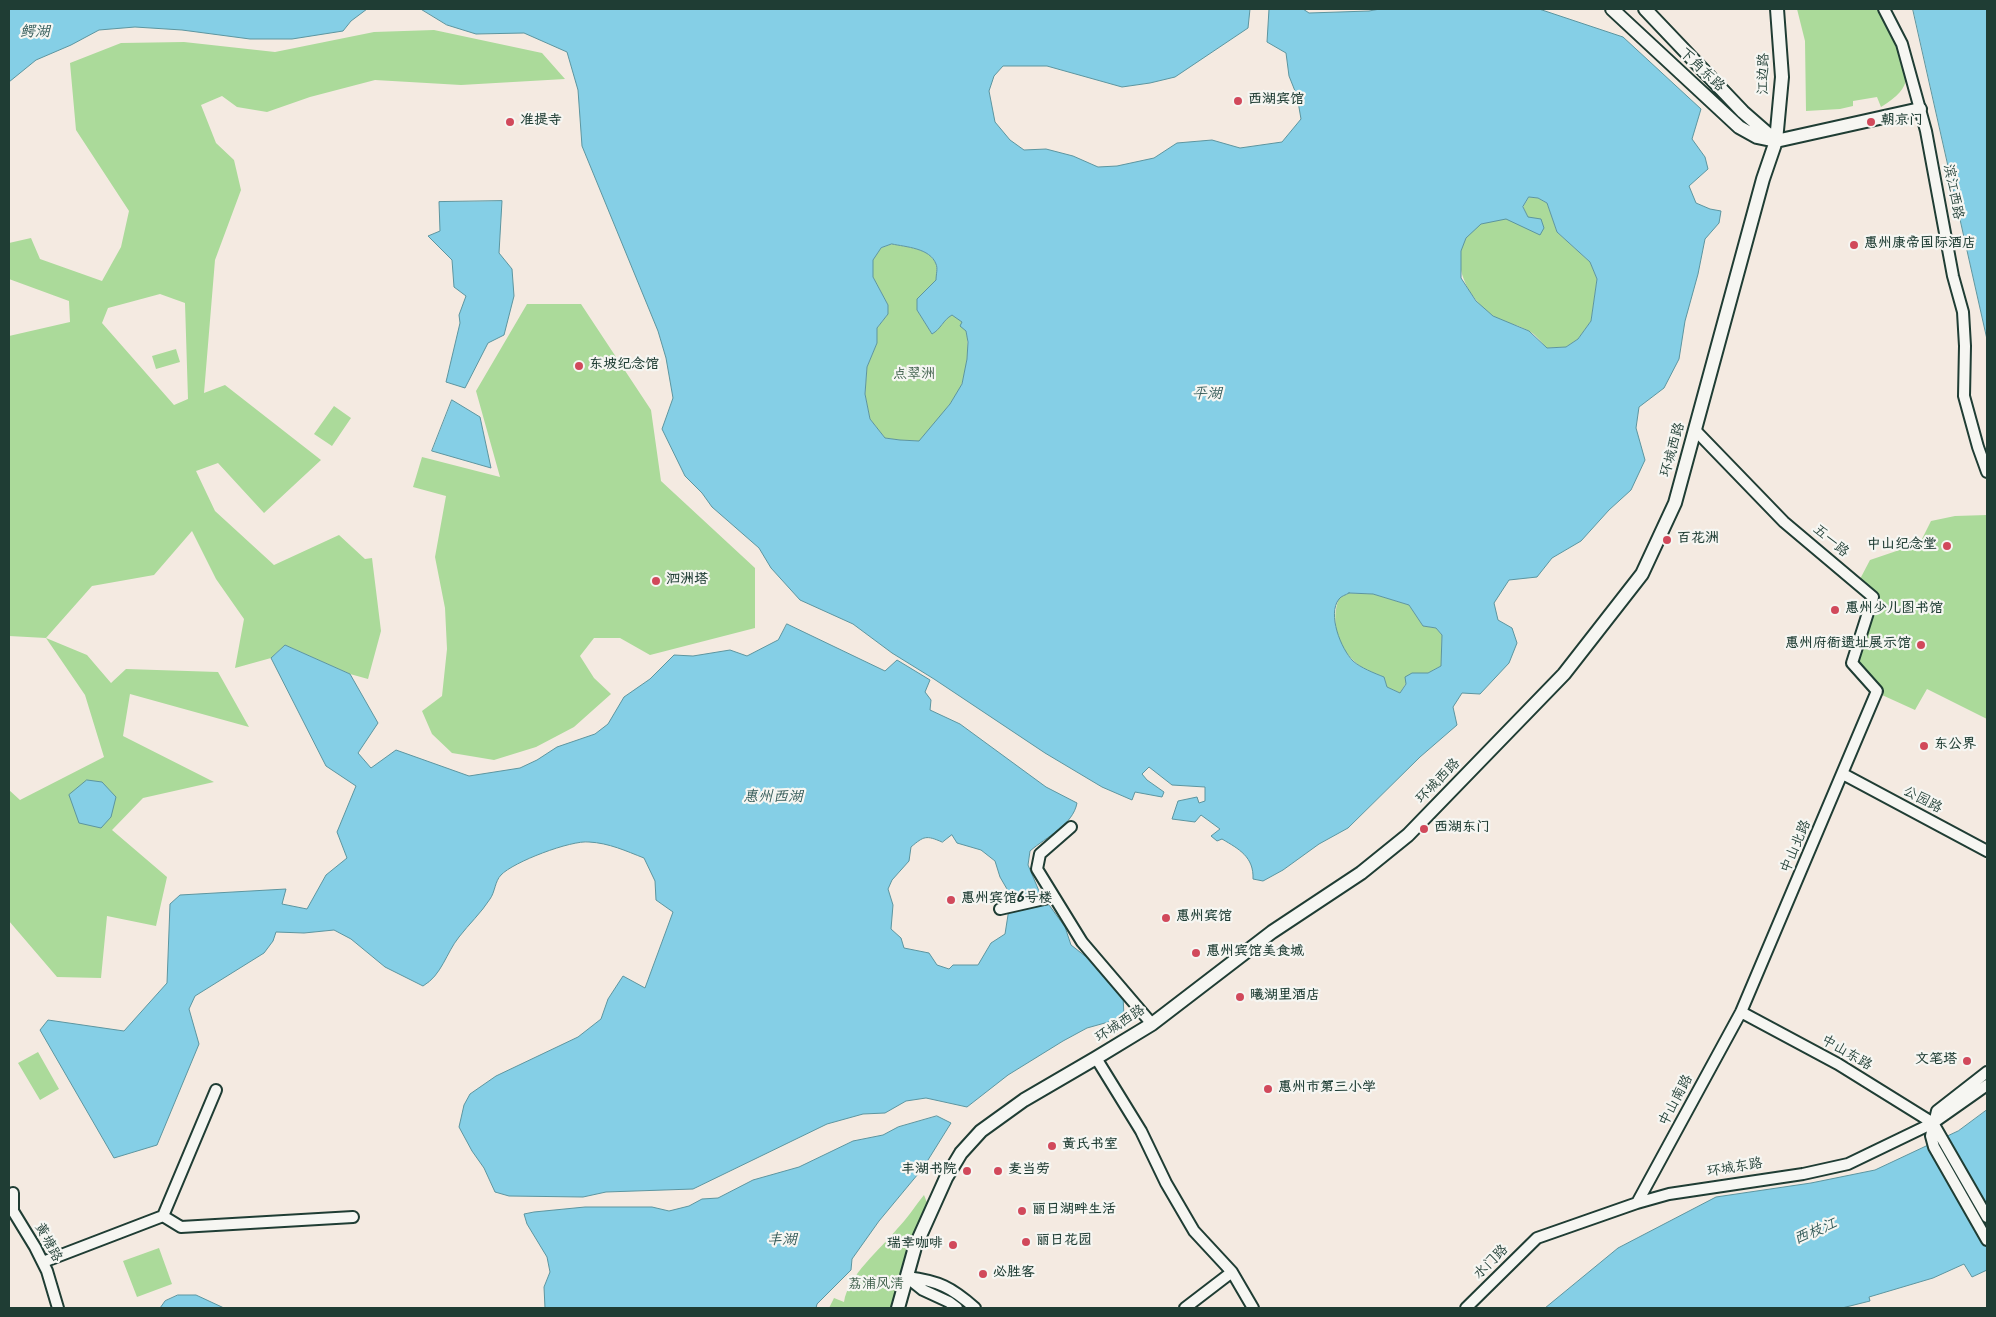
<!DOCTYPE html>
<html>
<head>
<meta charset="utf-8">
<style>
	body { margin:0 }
	#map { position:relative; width:1996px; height:1317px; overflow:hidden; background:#f4eae1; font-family:Kalam,sans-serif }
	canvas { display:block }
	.frame { position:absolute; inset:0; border:10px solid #1f3d34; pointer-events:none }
</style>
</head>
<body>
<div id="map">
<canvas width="1996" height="1317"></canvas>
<div class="frame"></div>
</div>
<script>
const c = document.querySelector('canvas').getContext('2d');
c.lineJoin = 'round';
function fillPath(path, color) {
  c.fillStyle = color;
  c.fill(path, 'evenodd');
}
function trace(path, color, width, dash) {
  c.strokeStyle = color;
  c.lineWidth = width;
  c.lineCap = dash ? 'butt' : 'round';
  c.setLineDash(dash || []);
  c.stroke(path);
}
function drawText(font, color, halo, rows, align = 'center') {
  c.font = font + ' Kalam,"LXGW WenKai TC",sans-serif';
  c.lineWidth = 4.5;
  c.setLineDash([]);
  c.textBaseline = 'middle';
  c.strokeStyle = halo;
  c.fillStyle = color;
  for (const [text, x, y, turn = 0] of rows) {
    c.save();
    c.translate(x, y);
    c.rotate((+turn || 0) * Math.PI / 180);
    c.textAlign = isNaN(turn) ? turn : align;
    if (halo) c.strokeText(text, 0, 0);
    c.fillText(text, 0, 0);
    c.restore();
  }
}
const green = new Path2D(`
	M1797 9H1879C1885 19 1890 30 1895 41 1910 74 1915 86 1881 107L1877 97 1853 101V106L1840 109 1806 111 1805 41Z
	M434 30 542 53 565 79 461 85 375 80 310 97 267 112 237 107 222 96 201 105 216 143 234 160 241 190 215 260 204 393 225 385 321 460 264 513 218 463 196 471 215 511 274 565 339 535 365 559 372 558 381 631 368 679 350 674 285 645 271 658 235 668 244 619 216 579 192 531 154 575 92 586 46 638 87 655 111 683 126 669 218 672 249 727 130 694 123 736 214 782 143 798 112 830 167 877 156 926 107 916 101 978 57 977 9 921V790L20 800 104 757 85 695 46 638 9 636V336L70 322 69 301 9 279V243L31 238 40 259 102 281 121 247 129 211 76 130 70 63 121 43 184 42 275 52 374 32ZM160 294 185 303 188 399 174 405 102 323 108 308Z
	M1529 197 1538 198 1547 203 1557 232 1590 262 1597 279 1591 321 1578 339 1566 347 1547 348C1541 342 1535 333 1527 330 1516 324 1502 322 1492 315 1463 294 1444 250 1479 225 1490 218 1516 218 1528 217L1523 207Z
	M892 244C906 247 930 248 936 264 938 268 936 275 936 280L917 299V310L932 334C941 329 943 320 952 315 955 317 960 319 962 322 972 335 967 372 961 386 953 402 932 428 919 441L900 440 885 438 870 419 865 394 867 367 877 343V328L888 314V305L873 277V260L881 248Z
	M527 304H581L651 410 661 481 755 568V628L650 655 620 638H594L580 656 594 678 611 694 574 727 536 747 494 760 452 753 432 734 422 711 442 696 447 649 445 608 435 557 446 496 413 487 422 457 500 477 476 391Z
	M176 349 180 362 156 369 152 356Z
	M334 406 351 418 332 446 314 434Z
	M1987 515V719L1927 689 1915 710 1882 695V690L1855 662 1875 595 1859 581 1870 560 1920 543 1931 521 1955 516Z
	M1349 593 1373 594 1409 605 1423 626 1436 628 1442 635 1441 666 1428 673H1412L1400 693 1387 687 1384 677C1374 673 1360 668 1353 660 1336 644 1331 619 1339 598Z
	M38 1052 59 1089 40 1100 18 1063Z
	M924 1195 928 1205 892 1308H829L834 1298 844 1302C848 1275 881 1249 897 1229 907 1219 915 1206 924 1195Z
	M159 1248 172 1284 137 1297 123 1261Z`);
const water = new Path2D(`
	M9 9H367L351 21 343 31 292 39H250L182 30 135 27 99 30 71 45 36 60 9 82Z
	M421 9H1250L1248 28 1175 77 1150 83 1122 87 1047 66H1003L994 76 989 91 995 122 1010 140 1024 150 1046 149 1073 156 1098 167 1117 166 1154 158 1177 143 1212 140 1240 148 1282 142 1301 119 1297 96 1289 76 1286 53 1267 42 1269 9H1303L1309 13 1369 11 1380 9H1539L1623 37 1701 109 1692 139 1705 157 1708 169 1689 186 1696 203 1710 209 1721 211 1719 223 1705 239 1698 274 1685 321 1679 359 1664 388 1639 407 1636 428 1645 460 1631 490 1609 510 1581 541 1552 558 1537 577 1509 580 1494 603 1498 620 1512 628 1517 643 1509 663 1480 694 1462 693 1453 707 1457 725 1420 757 1348 828 1319 844 1283 870 1263 881 1253 879C1254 857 1239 849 1222 839L1217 841 1211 836 1220 829 1201 815 1195 822 1172 819 1178 801 1197 797 1199 803 1205 801V787L1172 785 1149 767 1142 774 1147 780 1164 792 1162 797 1135 792 1132 800 1102 787 1045 753 934 679 892 653 853 624 800 600 771 568 759 548 712 507 702 493 685 476 662 429 673 398 666 358 658 331 582 146 578 90 567 52 524 33 476 34 447 25ZM1529 197 1538 198 1547 203 1557 232 1590 262 1597 279 1591 321 1578 339 1566 347 1547 348 1529 331 1493 316 1476 301 1461 278V251L1466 238 1481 224 1506 219 1540 235 1544 228 1541 219 1528 217 1523 207ZM892 244C906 247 930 248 936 264 938 268 936 275 936 280L917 299V310L932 334C941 329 943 320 952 315L962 322 960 326 966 331 968 342 967 359 962 384 950 404 919 441 900 440 885 438 870 419 865 394 867 367 877 343V328L888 314V305L873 277V260L881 248ZM1349 593 1373 594 1409 605 1423 626 1436 628 1442 635 1441 666 1428 673H1412L1405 677 1406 684 1400 693 1387 687 1384 677C1374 673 1361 668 1353 661 1341 649 1327 614 1339 599 1341 596 1346 595 1349 593Z
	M1913 9H1987V339Z
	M502 201 499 253 512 269 514 296 504 335 488 343 465 388 446 382 460 323 459 315 466 296 454 287 452 260 428 236 440 231 439 202Z
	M452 400 480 417 491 468 432 451Z
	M787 624 885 671 897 660 930 680 925 692 931 700 930 710 960 724 1046 787 1077 803C1073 825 1046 837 1030 851L1028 865 1039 891 1065 927 1071 945 1085 956 1094 957 1123 996 1124 1016 1112 1021 1087 1028 1063 1041 1008 1075 967 1107 926 1098 906 1101 885 1113 863 1114 827 1124 693 1189 606 1192 583 1197 509 1196 495 1192 484 1168 472 1151 459 1127 464 1105 470 1094 496 1076 578 1037 601 1019 608 999 623 976 645 988 673 912 656 900 655 881 644 858C626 851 609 843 589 842 571 840 513 862 501 875 495 881 495 892 490 899 481 913 469 924 459 937 446 953 442 975 423 986L385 967 351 939 334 930 304 933 276 932 273 941 264 953 195 996 189 1009 199 1044 157 1145 114 1158 40 1030 48 1020 124 1031 167 983 170 904 180 895 286 889 282 904 307 909 326 875 347 858 337 832 356 786 326 766 271 658 285 645 350 674 378 723 358 753 371 768 396 750 469 776 520 768 537 760 557 747 595 734 608 724 624 697 650 679 674 655 693 656 730 650 747 656 778 640ZM952 835 957 843 981 850 995 861 1000 877 1011 896 1005 934 991 943 978 965H953L949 969 937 965 929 953 904 948 901 938 891 929 893 905 888 889 892 880 909 861 911 847C924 836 926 835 942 842Z
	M87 780 102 782 116 797 111 817 101 828 79 823 69 795Z
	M1987 1110V1270L1972 1277 1964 1264 1933 1278 1869 1297 1870 1301 1842 1308H1545L1618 1248 1716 1197 1811 1183 1875 1170 1958 1131Z
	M937 1116 951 1123 923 1168 879 1221 852 1259 851 1270 817 1304 816 1308H545L544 1287 550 1272 547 1257 527 1224 524 1214 534 1212 585 1207H652L669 1211 689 1206 702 1199 718 1198 753 1180 799 1167 853 1141 883 1135 898 1127Z
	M178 1295H196L224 1308H160L165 1301Z`);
const minor = new Path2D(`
	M1884 9 1902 44 1926 131 1953 276 1963 312 1965 346 1964 396 1978 447 1987 472
	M1843 774 1987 851
	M1071 827 1040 854 1037 869 1082 942 1152 1024
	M1000 909 1053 897
	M1741 1012 1838 1064 1933 1123 1987 1217
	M1096 1058 1141 1131 1166 1183 1194 1231 1232 1272
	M1987 1072 1937 1111 1931 1136 1934 1147 1987 1240
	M13 1193V1211L35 1247 47 1271 58 1308
	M1637 1203 1741 1012 1877 691 1852 663 1873 597 1784 522 1695 430
	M163 1216 181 1227 353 1217
	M43 1262 163 1216 216 1090
	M907 1277C939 1281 951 1287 975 1308
	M908 1278 923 1290 949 1302 957 1308
	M1185 1308 1232 1272 1253 1308
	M1466 1308 1537 1238 1637 1203 1669 1194 1803 1174 1848 1164 1933 1123 1987 1085`);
const major = new Path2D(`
	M1612 9 1739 127 1757 137 1776 141 1920 109
	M1645 9 1743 112 1775 140
	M898 1308 915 1247 946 1178 961 1153 981 1131 1024 1100 1096 1058 1152 1024 1272 932 1361 873 1408 835 1564 674 1642 574 1675 503 1763 179 1776 141 1782 77 1777 9`);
const markers = [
	[1238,101,5,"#d1495b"],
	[510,122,5,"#d1495b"],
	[1871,122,5,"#d1495b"],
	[1854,245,5,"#d1495b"],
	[579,366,5,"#d1495b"],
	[1667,540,5,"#d1495b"],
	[1947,546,5,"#d1495b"],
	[656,581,5,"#d1495b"],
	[1835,610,5,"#d1495b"],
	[1921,645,5,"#d1495b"],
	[1924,746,5,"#d1495b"],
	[1424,829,5,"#d1495b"],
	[951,900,5,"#d1495b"],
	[1166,918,5,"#d1495b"],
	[1196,953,5,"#d1495b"],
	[1240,997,5,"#d1495b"],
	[1967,1061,5,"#d1495b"],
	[1268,1089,5,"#d1495b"],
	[1052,1146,5,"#d1495b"],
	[967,1171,5,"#d1495b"],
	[998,1171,5,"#d1495b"],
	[1022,1211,5,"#d1495b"],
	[1026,1242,5,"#d1495b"],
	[953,1245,5,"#d1495b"],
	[983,1274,5,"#d1495b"]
];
const streetNames = [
	["下角东路",1701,71,43],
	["江边路",1765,74,-89],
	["滨江西路",1952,192,79],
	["环城西路",1674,450,-74],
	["五一路",1830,542,40],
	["环城西路",1439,782,-46],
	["公园路",1922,801,28],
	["中山北路",1797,847,-67],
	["环城西路",1121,1025,-33],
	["中山东路",1846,1054,30],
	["中山南路",1677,1101,-62],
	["环城东路",1735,1169,-9],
	["黄塘路",47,1243,62],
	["水门路",1492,1263,-45]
];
const poiNames = [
	["西湖宾馆",1248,101],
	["准提寺",520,122],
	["朝京门",1881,122],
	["惠州康帝国际酒店",1864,245],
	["东坡纪念馆",589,366],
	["百花洲",1677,540],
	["中山纪念堂",1937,546,"right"],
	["泗洲塔",666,581],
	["惠州少儿图书馆",1845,610],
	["惠州府衙遗址展示馆",1911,645,"right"],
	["东公界",1934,746],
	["西湖东门",1434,829],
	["惠州宾馆6号楼",961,900],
	["惠州宾馆",1176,918],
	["惠州宾馆美食城",1206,953],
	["曦湖里酒店",1250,997],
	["文笔塔",1957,1061,"right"],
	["惠州市第三小学",1278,1089],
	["黄氏书室",1062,1146],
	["丰湖书院",957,1171,"right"],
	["麦当劳",1008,1171],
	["丽日湖畔生活",1032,1211],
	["丽日花园",1036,1242],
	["瑞幸咖啡",943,1245,"right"],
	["必胜客",993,1274]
];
const parkNames = [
	["点翠洲",914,376],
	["荔浦风清",876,1286]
];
const waterNames = [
	["鳄湖",35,33],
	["平湖",1207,395],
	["惠州西湖",773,798],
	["西枝江",1816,1233,-23],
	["丰湖",782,1241]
];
fillPath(green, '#abda9a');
fillPath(water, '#85cfe6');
trace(water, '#5c959f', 1);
trace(minor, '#1f3d34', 14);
trace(major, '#1f3d34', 16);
trace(minor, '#f6f6f2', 10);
trace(major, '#f6f6f2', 12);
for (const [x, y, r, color] of markers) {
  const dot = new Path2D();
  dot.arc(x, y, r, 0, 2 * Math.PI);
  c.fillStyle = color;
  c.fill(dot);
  trace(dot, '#f6f6f2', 2);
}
drawText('14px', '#1f3d34', '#f6f6f2', streetNames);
drawText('bold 14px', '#1f3d34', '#f6f6f2', poiNames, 'left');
drawText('14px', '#3b5c48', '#f6f6f2', parkNames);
drawText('italic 15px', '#335a58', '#f6f6f2', waterNames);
</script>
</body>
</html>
